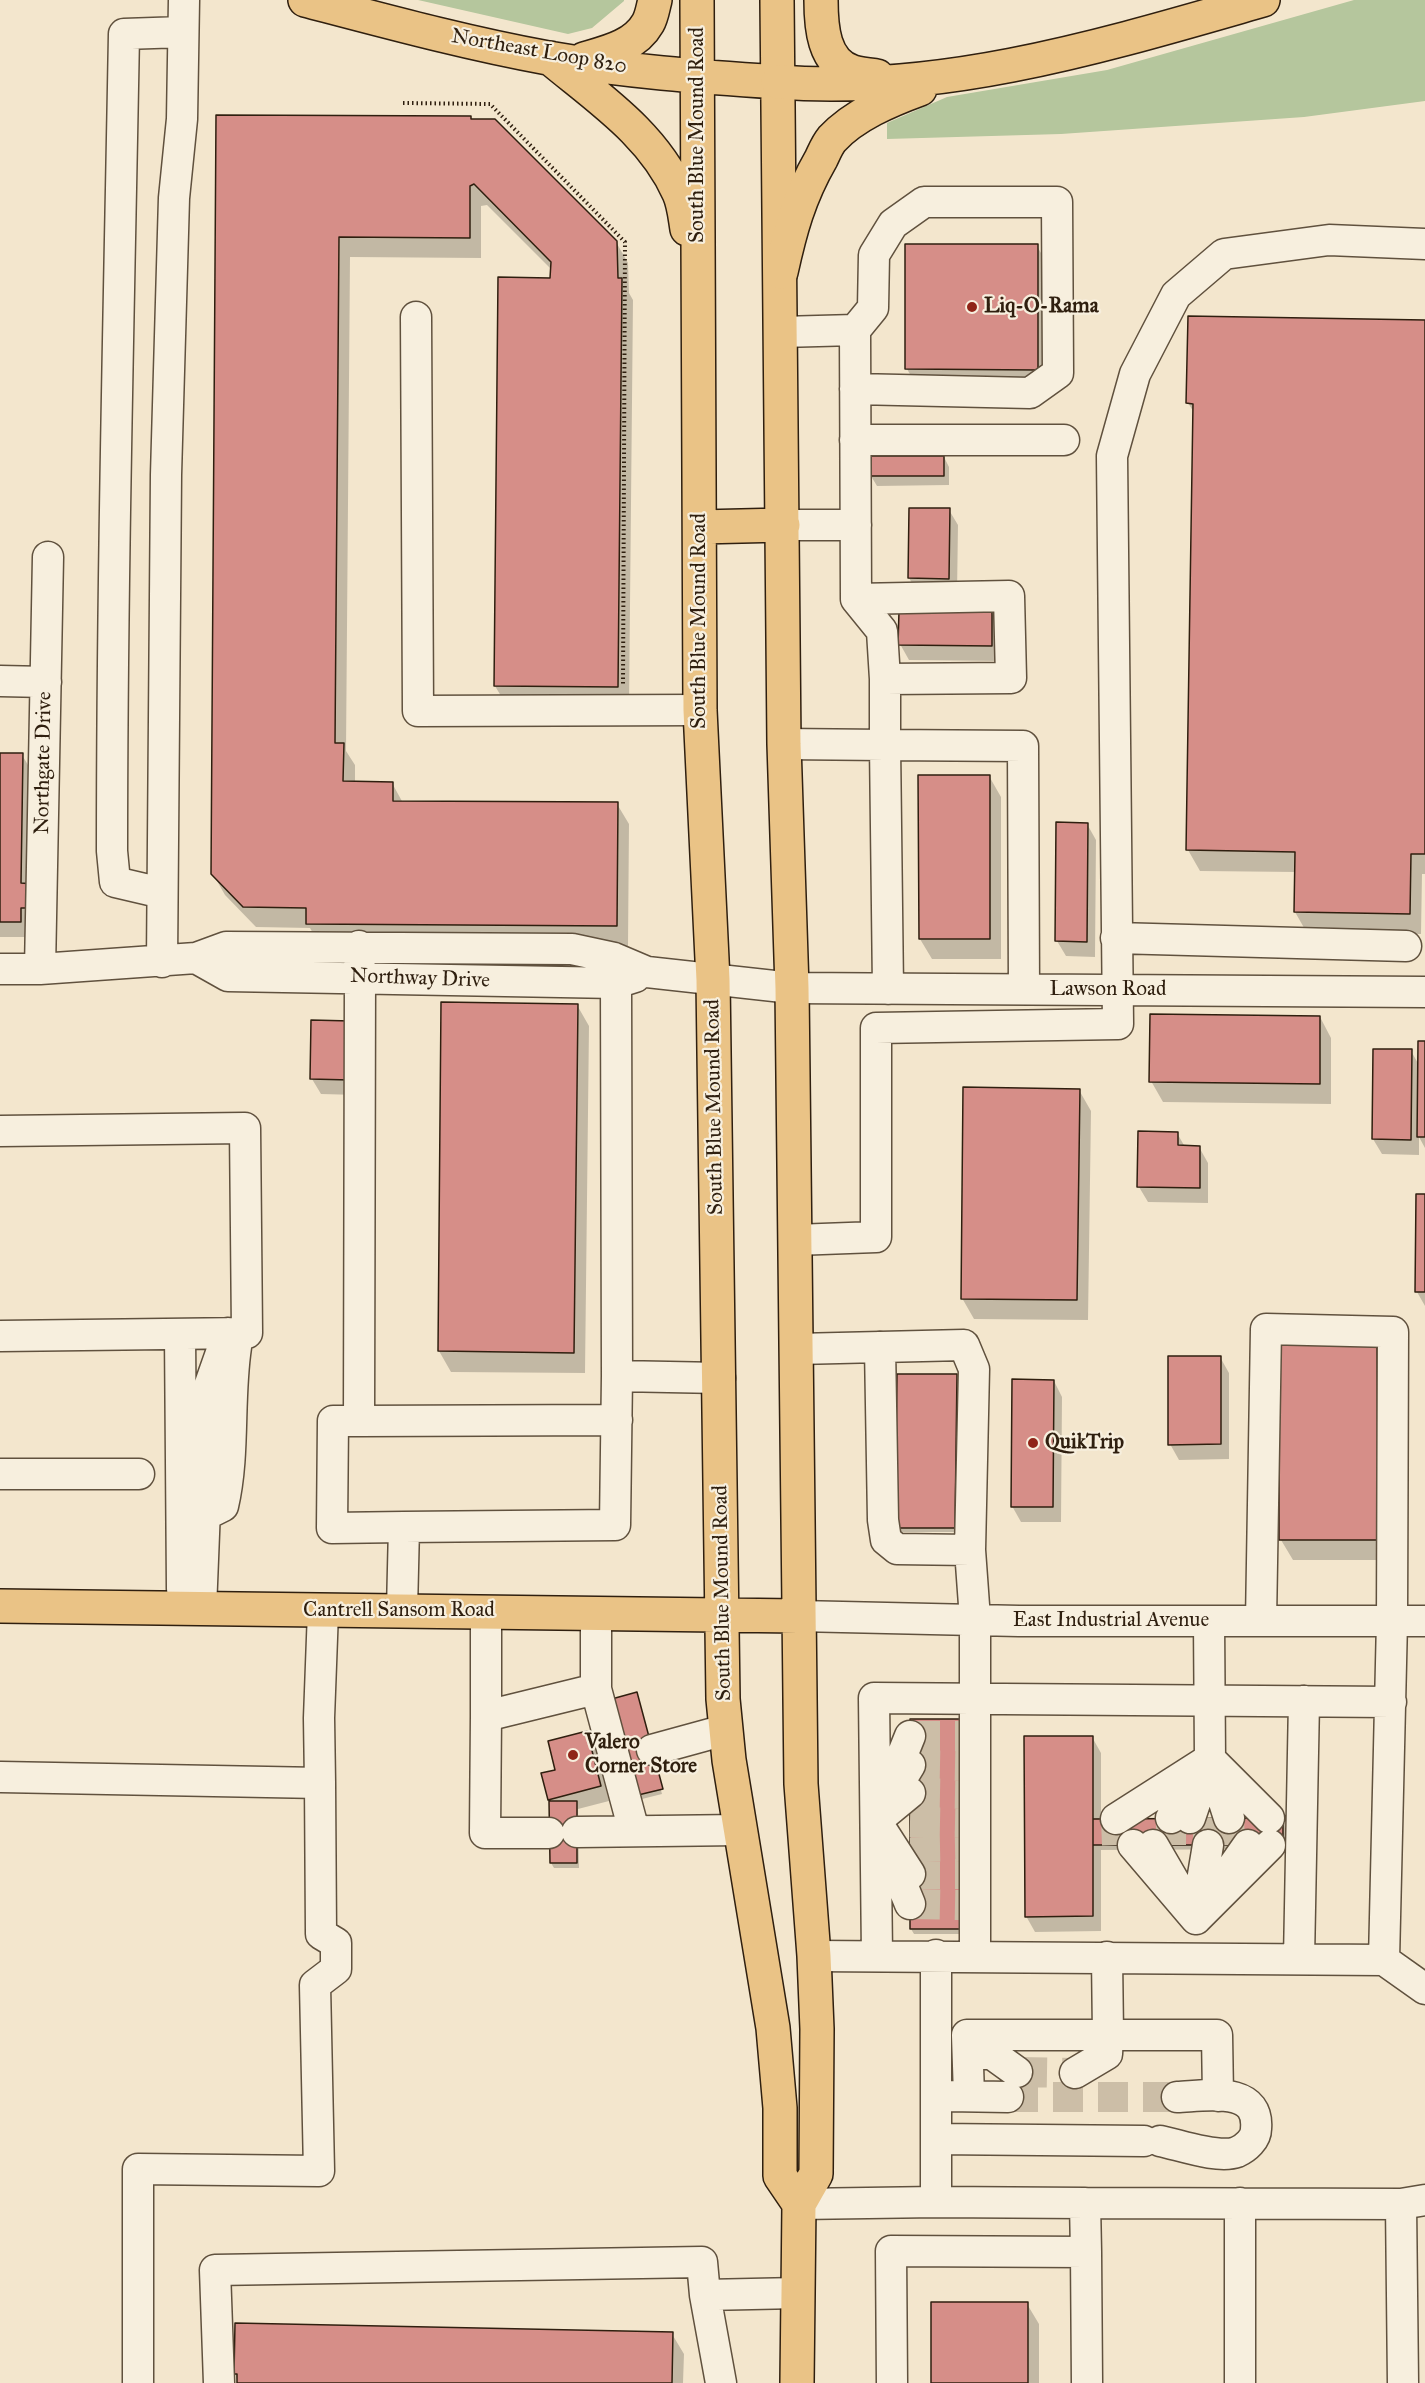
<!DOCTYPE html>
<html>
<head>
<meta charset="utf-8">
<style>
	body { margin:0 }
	canvas { display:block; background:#f3e6cd }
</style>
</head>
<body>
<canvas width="1425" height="2383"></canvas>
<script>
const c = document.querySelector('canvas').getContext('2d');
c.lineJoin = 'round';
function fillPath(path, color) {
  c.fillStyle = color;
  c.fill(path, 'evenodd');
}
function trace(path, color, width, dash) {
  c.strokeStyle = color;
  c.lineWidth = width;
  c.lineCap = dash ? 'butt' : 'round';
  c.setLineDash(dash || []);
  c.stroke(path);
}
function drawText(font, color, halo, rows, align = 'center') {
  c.font = font + ' "IM FELL Great Primer",serif';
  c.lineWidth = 4.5;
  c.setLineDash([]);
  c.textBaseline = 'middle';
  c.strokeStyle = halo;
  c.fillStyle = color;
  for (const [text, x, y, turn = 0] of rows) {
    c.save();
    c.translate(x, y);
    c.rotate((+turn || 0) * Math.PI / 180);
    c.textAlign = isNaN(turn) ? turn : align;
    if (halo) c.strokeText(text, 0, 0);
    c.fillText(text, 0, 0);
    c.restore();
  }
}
const green = new Path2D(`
	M418 0H624V1L592 28 568 34Z
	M1354 0H1425V101L1304 117 1061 134 887 139V123L947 97 1107 70Z`);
const shadow = new Path2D(`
	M218 116 471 120 616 242 628 263 629 293 633 300 629 708 507 706 495 686 552 270 487 205 481 206V258L350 257 346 751 355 765V783H392L403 803 617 804 629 824 628 946 319 944 310 928 256 927 225 895 213 874Z
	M1037 246 1049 267V390H919L907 369Z
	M1425 322V874H1422L1421 934 1307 933 1295 912 1296 872 1200 871 1188 850 1195 414 1188 403Z
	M944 457 949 467V485L877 486 871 476Z
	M949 510 958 525 957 594 918 593 909 578Z
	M992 613 1000 629V661L909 660 900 644Z
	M0 755H22L31 770 29 937H0Z
	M989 776 1001 797V959H932L920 939Z
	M1087 824 1096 840 1095 957 1066 956 1057 941Z
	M443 1004 577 1005 589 1026 585 1373 451 1372 439 1351Z
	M1320 1017 1331 1038V1104L1163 1102 1151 1081Z
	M313 1022 358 1095 321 1094 312 1079Z
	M1425 1042V1148L1419 1137V1155L1382 1154 1373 1139 1411 1051 1419 1065Z
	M1079 1090 1091 1111 1088 1320 974 1319 962 1298Z
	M1177 1133 1185 1147H1199L1208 1163V1203L1148 1202 1139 1187Z
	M1425 1196V1306L1417 1292Z
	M1376 1346 1388 1366 1389 1560H1293L1281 1540Z
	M1220 1357 1229 1373V1459L1179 1460 1170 1444Z
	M956 1376 958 1380 957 1532H899L896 1527Z
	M1054 1381 1062 1397 1061 1522H1021L1012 1506Z
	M636 1697 662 1794 638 1800Z
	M911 1721 963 1934H914L911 1929Z
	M586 1733 595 1748 609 1801 578 1809 579 1868H554L551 1863 550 1799 557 1771Z
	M1092 1737 1101 1753V1820L1282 1819 1285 1824V1849L1101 1850V1931L1035 1932 1026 1916Z
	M1027 2304 1039 2324V2383H932Z
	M672 2334 684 2354 683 2383H238L235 2373Z`);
const building = new Path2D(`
	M216 115 471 116V119H495L617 241 618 278H622L618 687 494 686 498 277 550 278 551 262 474 184 470 186V238L339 237 335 743H344L343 781 393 782V801L618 802 617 926 306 924V908L243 907 211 874Z
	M905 244H1038V370L905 369Z
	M1188 316 1425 320V854H1411L1410 914 1294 912 1295 852 1186 850 1193 404 1186 403Z
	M870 456H944V476H870Z
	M909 508H950L949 579 908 578Z
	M899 611 992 612V646L898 645Z
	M0 753H23L21 883 33 884V908H21V922H0Z
	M918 775H990V939H919Z
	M1056 822 1088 823 1087 942 1055 941Z
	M441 1002 578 1004 574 1353 438 1351Z
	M1150 1014 1320 1016V1084L1149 1082Z
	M311 1020 351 1021 350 1080 310 1079Z
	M1418 1041H1425V1137H1417Z
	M1373 1049H1412L1411 1140 1372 1139Z
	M963 1087 1080 1089 1077 1300 961 1299Z
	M1138 1131 1178 1132V1145L1200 1146V1188L1137 1187Z
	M1416 1194H1425V1292H1415Z
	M1377 1344 1378 1540H1279V1345Z
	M1168 1356H1221V1444L1168 1445Z
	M897 1374H957L955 1528H895Z
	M1012 1379 1054 1380 1053 1507H1011Z
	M637 1692 663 1789 634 1796 608 1700Z
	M910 1719H962L961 1929H910Z
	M587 1731 601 1786 548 1800 541 1773 555 1770 548 1741Z
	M1024 1736H1093V1916L1025 1917Z
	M549 1801H577V1863H550Z
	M1283 1818V1845H1093V1819Z
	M931 2302H1028V2383H931Z
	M235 2323 673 2332 672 2383H237V2374H234Z`);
const minorTunnel = new Path2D(`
	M910 1736H962
	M910 1765 962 1766
	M910 1793 962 1794
	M1171 1818V1845
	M1229 1818 1230 1845
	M1116 1819 1117 1845
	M910 1822 962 1823
	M1208 1845V1818
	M910 1847 962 1846
	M910 1874H962
	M910 1904 961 1905
	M1017 2072 1075 2073
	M1008 2097H1177`);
const path = new Path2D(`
	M403 103 490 104 625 242 623 686`);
const minor = new Path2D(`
	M416 317 418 711 700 710
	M855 330 873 308 874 255 893 224 924 202H1057L1058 373 1030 393 855 389
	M781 332 855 330 856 599 1009 596 1011 678 885 679V745L784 744
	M855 440H1064
	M783 525H856
	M856 599 882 631 885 679
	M0 681 46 682
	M162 893 115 882 112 851C112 579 119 306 124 34L183 32
	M1116 938 1406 946
	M359 946 360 977 359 1421H333L332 1528 404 1527
	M196 958 228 976 616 983 635 977
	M162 962 166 475 174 198 182 119 184 0
	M0 969H40L196 958 226 947 572 949 614 958 647 972 792 988 1425 992
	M40 969 48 557
	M616 983 617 1376 720 1378
	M888 989 885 745 1023 746 1024 989
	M0 1131 245 1128 247 1333 0 1336
	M795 1240 876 1237V1028L1118 1024 1112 456 1135 374 1176 295 1224 254 1329 240 1425 244
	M180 1334 182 1589
	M880 1347 883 1520 886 1540 897 1549 970 1550
	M797 1349 964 1345 974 1369 970 1550 975 1619V1956
	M359 1421 617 1420
	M0 1474H139
	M205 1515 223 1506C235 1454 228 1400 236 1347
	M201 1609 210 1384 228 1333
	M402 1610 404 1527 615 1525 617 1376
	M486 1612V1716L596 1689V1613
	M798 1616 1019 1621H1425
	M1209 1621 1210 1759 1269 1818
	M596 1689 634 1831
	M486 1716 485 1833H549
	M652 1750 725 1730
	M910 1765 876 1821 910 1793
	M1212 1765 1229 1818
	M1 1777 320 1783 319 1718 323 1611
	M891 1783 910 1736
	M1171 1818 1210 1759 1190 1818
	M1116 1819 1210 1759 1220 1775
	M577 1832 740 1830
	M1133 1845 1196 1919 1153 1845
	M1248 1845 1196 1919 1270 1845
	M910 1874 876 1821 910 1904
	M1197 1911 1208 1845
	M877 1955 874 1698 1391 1702
	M814 1956 1384 1960 1392 1621 1393 1332 1266 1329 1261 1621
	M1299 1959 1304 1701
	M1384 1960 1425 1989
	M968 2054H992L1017 2072
	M1075 2073 1107 2054 1108 2035H1217L1218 2096
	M948 2096 1008 2097
	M969 2096 967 2035H1108L1107 1957
	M936 2139 1144 2141
	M1160 2141C1180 2145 1218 2159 1237 2152 1246 2148 1256 2139 1256 2129 1260 2085 1205 2096 1177 2097
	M936 2202 1085 2203 1086 2252
	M1085 2203 1401 2204 1425 2200
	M1240 2203V2383
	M799 2204 936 2202V1955
	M1401 2204 1403 2383
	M705 2295 798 2293
	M138 2383V2169L319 2171 315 1985 336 1969V1943L321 1934 320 1783
	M219 2383 215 2270 702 2262 705 2295 721 2383
	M892 2383 891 2251 1086 2252 1087 2383`);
const major = new Path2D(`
	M305 0C385 21 466 43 548 58 622 71 702 77 778 82
	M697 0 700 710 713 980 723 1699 729 1760 773 2028 780 2108V2176L799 2204
	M777 0 784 744 792 988 801 1784 814 1956 817 2029 816 2174 799 2204 797 2383
	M550 58C598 98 653 134 679 193 684 204 685 217 687 229
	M584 59C608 52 635 46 648 23 652 16 653 7 655 0
	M700 527 783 525
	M0 1606 798 1616`);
const highway = new Path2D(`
	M821 0C821 26 823 63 853 72 860 74 869 75 877 76
	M778 82C943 95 1106 45 1263 0
	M781 272C790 231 799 197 821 159 824 153 827 145 832 139 854 115 890 100 920 89`);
const markers = [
	[972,307,6,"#8f2418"],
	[1033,1443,6,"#8f2418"],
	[573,1755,6,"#8f2418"]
];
const streetNames = [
	["Northeast Loop 820",539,52,10],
	["South Blue Mound Road",698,135,-90],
	["South Blue Mound Road",700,621,-90],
	["Northgate Drive",44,763,-89],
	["Northway Drive",420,979,2],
	["Lawson Road",1108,990],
	["South Blue Mound Road",715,1107,-91],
	["South Blue Mound Road",723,1593,-91],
	["Cantrell Sansom Road",399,1611],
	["East Industrial Avenue",1111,1621]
];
const poiNames = [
	["Liq-O-Rama",984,307],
	["QuikTrip",1045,1443],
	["Valero",585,1743],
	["Corner Store",585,1767]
];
fillPath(green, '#b5c69d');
fillPath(shadow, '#0003');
fillPath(building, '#d68e88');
trace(building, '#2f1f0f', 1.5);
trace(minorTunnel, '#ccbea7', 30, [30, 15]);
trace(minor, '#60513e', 33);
trace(major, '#2f1f0f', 36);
trace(highway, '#2f1f0f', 36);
trace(path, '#2f1f0f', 4, [1.5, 3]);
trace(minor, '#f7efde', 30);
trace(major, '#eac386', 33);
trace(highway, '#eac386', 33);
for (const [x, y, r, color] of markers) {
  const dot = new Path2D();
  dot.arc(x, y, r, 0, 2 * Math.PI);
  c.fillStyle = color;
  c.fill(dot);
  trace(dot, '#f7efde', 2);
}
drawText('21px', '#2f1f0f', '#f7efde', streetNames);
drawText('bold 21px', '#2f1f0f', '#f7efde', poiNames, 'left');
</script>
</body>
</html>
